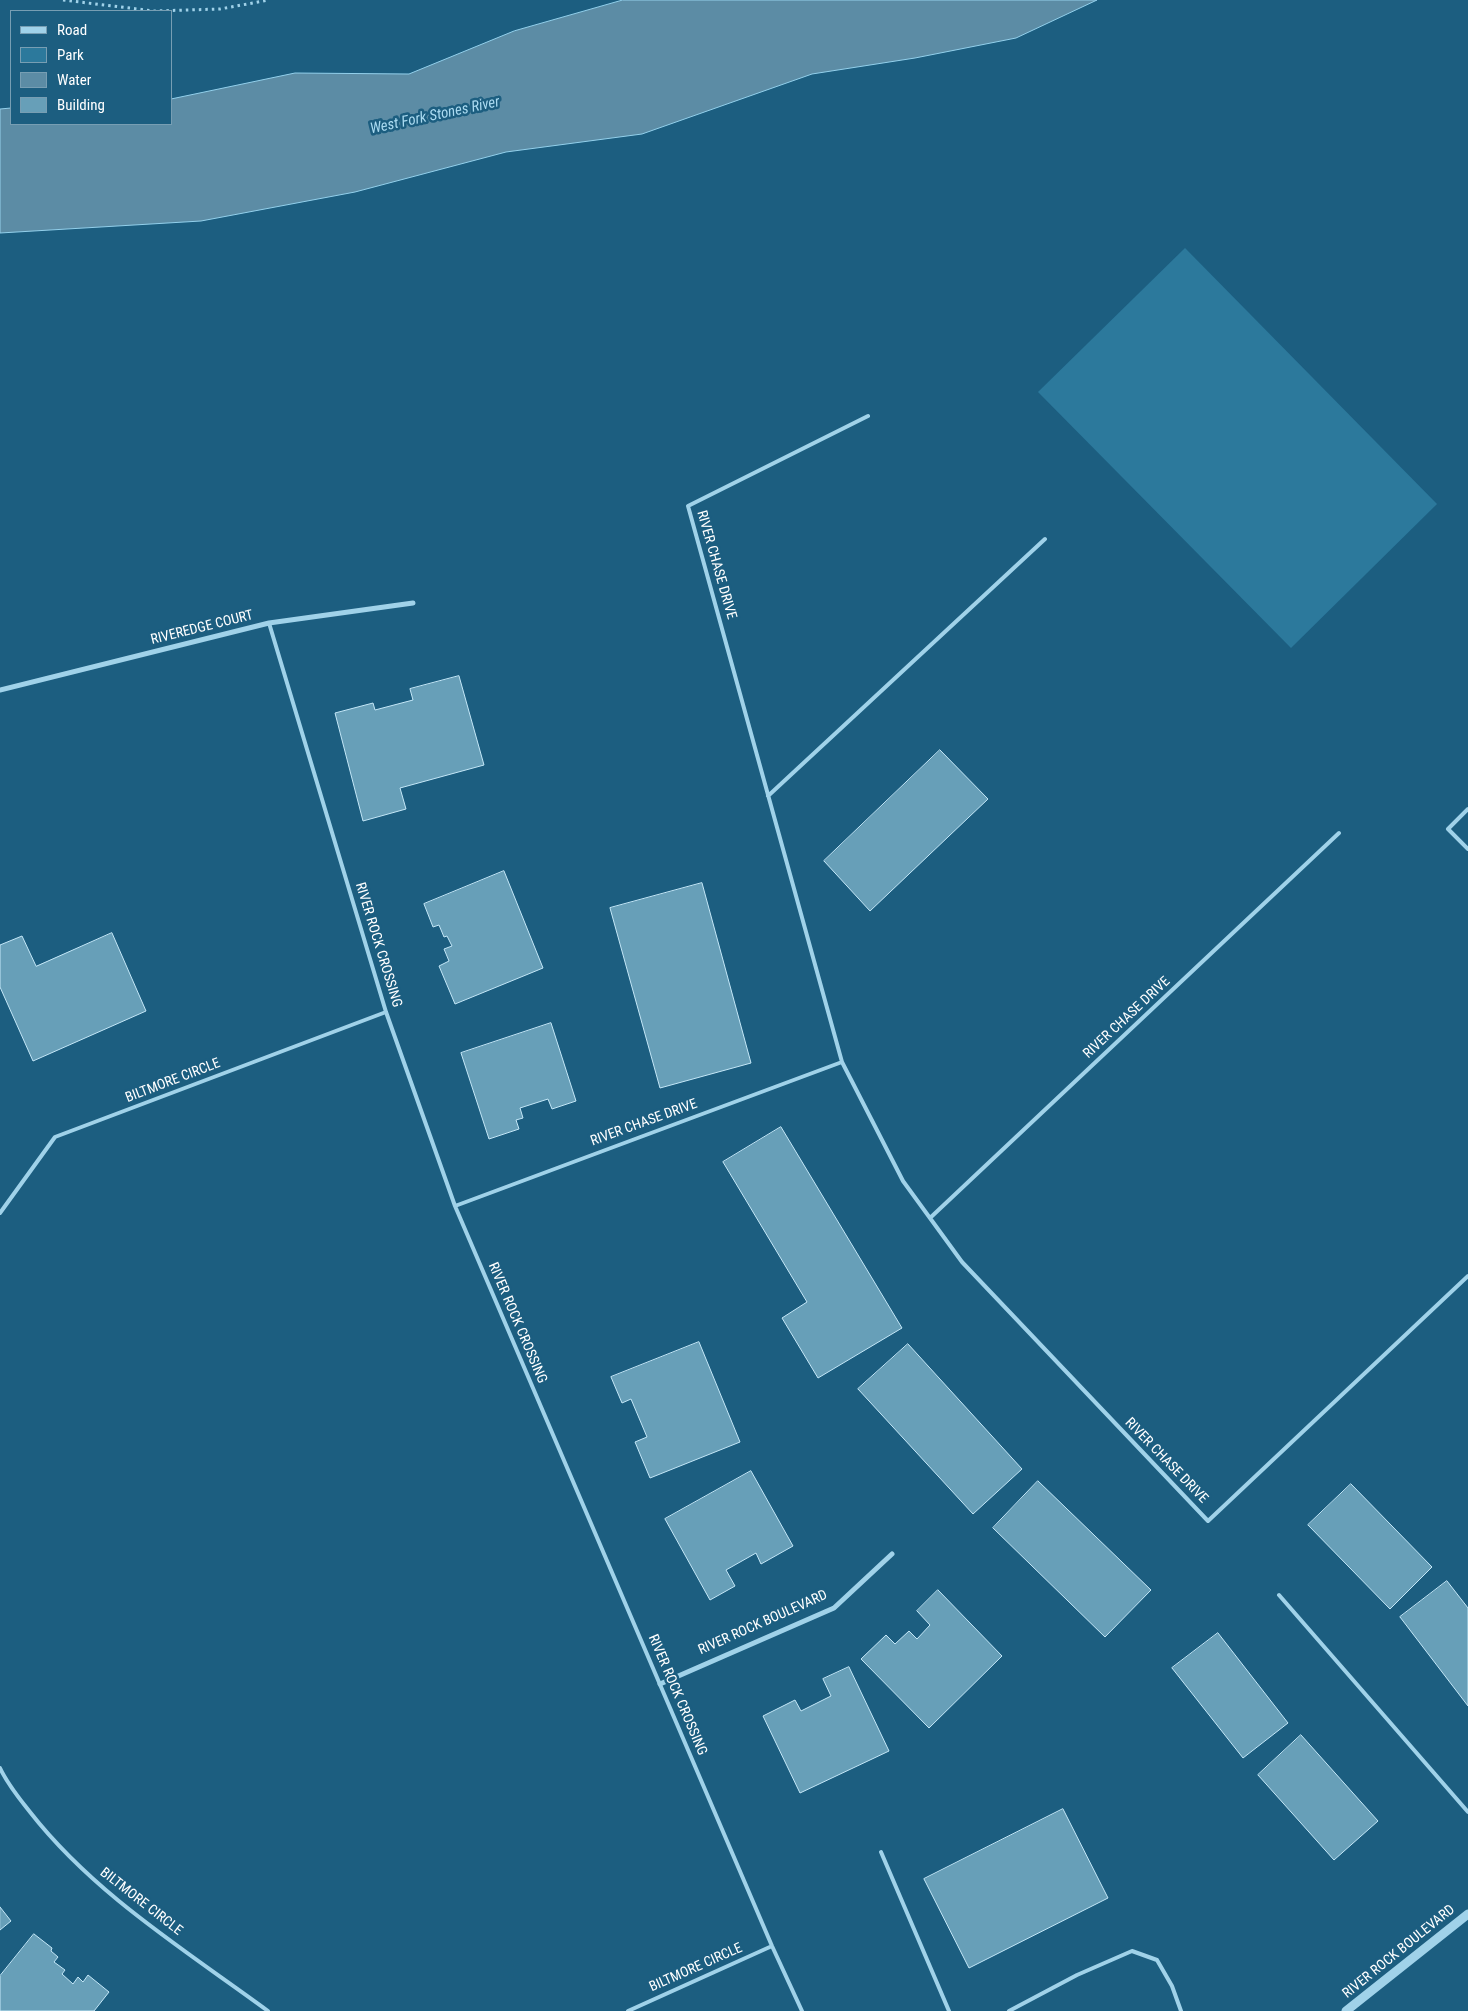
<!DOCTYPE html>
<html>
<head>
<meta charset="utf-8">
<style>
	body { margin:0 }
	#map { position:relative; width:1468px; height:2011px; overflow:hidden; background:#1c5e80; font-family:"Roboto Condensed",sans-serif }
	canvas { display:block }
	.legend { position:absolute; left:10px; top:10px; width:162px; height:115px; box-sizing:border-box; background:#1c5e80; border:1px solid #779eb3; margin:0; padding:6px 9px; list-style:none; font-size:15px; color:#fff }
	.legend li { display:flex; align-items:center; gap:10px; height:25px }
	.legend b { width:25px; border:1px solid #779eb3 }
</style>
</head>
<body>
<div id="map">
<canvas width="1468" height="2011"></canvas>
<ul class="legend">
<li><b style="height:6px;background:#a0d2e9"></b>Road</li>
<li><b style="height:14px;background:#2c799c"></b>Park</li>
<li><b style="height:14px;background:#5c8ca5"></b>Water</li>
<li><b style="height:14px;background:#679fb8"></b>Building</li>
</ul>
</div>
<script>
const c = document.querySelector('canvas').getContext('2d');
c.lineJoin = 'round';
function fillPath(path, color) {
  c.fillStyle = color;
  c.fill(path, 'evenodd');
}
function trace(path, color, width, dash) {
  c.strokeStyle = color;
  c.lineWidth = width;
  c.lineCap = dash ? 'butt' : 'round';
  c.setLineDash(dash || []);
  c.stroke(path);
}
function drawText(font, color, halo, rows, align = 'center') {
  c.font = font + ' "Roboto Condensed",sans-serif';
  c.lineWidth = 5;
  c.setLineDash([]);
  c.textBaseline = 'middle';
  c.strokeStyle = halo;
  c.fillStyle = color;
  for (const [text, x, y, turn = 0] of rows) {
    c.save();
    c.translate(x, y);
    c.rotate((+turn || 0) * Math.PI / 180);
    c.textAlign = isNaN(turn) ? turn : align;
    if (halo) c.strokeText(text, 0, 0);
    c.fillText(text, 0, 0);
    c.restore();
  }
}
const green = new Path2D(`
	M1185 248 1437 504 1291 648 1038 392Z`);
const water = new Path2D(`
	M623 0H1097L1016 38 915 58 812 74 642 134 506 152 355 192 201 221 0 233V109L11 108V124H171V99L295 73 409 74 514 31Z`);
const building = new Path2D(`
	M459 676 484 765 400 788 406 809 363 821 335 713 373 703 375 710 413 700 410 689Z
	M940 750 988 799 870 911 824 861Z
	M504 871 543 968 455 1004 439 966 449 961 444 949 452 946 447 936 444 937 439 925 433 927 424 904Z
	M702 883 751 1063 660 1088 610 908Z
	M112 933 146 1011 33 1061 0 987V945L22 936 36 966Z
	M551 1023 576 1101 552 1109 548 1099 520 1108 523 1118 516 1120 519 1129 489 1139 461 1053Z
	M781 1127 902 1328 818 1378 782 1318 807 1302 723 1162Z
	M699 1342 740 1442 650 1478 635 1442 647 1437 631 1399 622 1403 611 1377Z
	M908 1344 1022 1469 973 1514 858 1389Z
	M751 1471 793 1546 761 1564 756 1553 726 1570 735 1586 710 1600 665 1519Z
	M1038 1481 1151 1590 1105 1637 993 1528Z
	M1351 1484 1432 1567 1390 1609 1308 1525Z
	M1447 1581 1468 1608V1706L1400 1617Z
	M938 1590 1002 1656 929 1728 861 1659 886 1635 895 1644 909 1631 917 1639 930 1625 917 1611Z
	M1218 1633 1288 1723 1243 1758 1172 1668Z
	M849 1667 889 1751 800 1793 763 1716 795 1700 801 1711 831 1696 823 1679Z
	M1301 1735 1378 1821 1334 1860 1258 1775Z
	M1063 1809 1108 1898 969 1968 924 1879Z
	M0 1907 11 1921 0 1930Z
	M34 1934 52 1948 51 1951 58 1957 54 1962 65 1970 62 1974 73 1984 78 1977 83 1982 88 1975 109 1992 94 2011H0V1976Z`);
const path = new Path2D(`
	M63 0 154 11 220 9 269 0`);
const service = new Path2D(`
	M269 623 386 1012 455 1206 772 1946 802 2011
	M768 796 1045 539
	M1468 809 1448 829 1468 849
	M842 1062 903 1181 962 1262 1208 1521 1468 1276
	M455 1206 842 1062 688 506 868 416
	M0 1213 55 1137 386 1012
	M930 1218 1339 833
	M1279 1595 1468 1812
	M0 1768C8 1785 19 1798 30 1812 94 1894 185 1950 268 2011
	M881 1852 949 2011
	M628 2011 772 1946
	M1009 2011 1077 1975 1132 1951 1157 1960 1172 1986 1181 2011`);
const minor = new Path2D(`
	M0 690 269 623 413 603
	M660 1684 834 1608 892 1554`);
const tertiary = new Path2D(`
	M1346 2011 1468 1914`);
const streetNames = [
	["RIVER CHASE DRIVE",716,565,74],
	["RIVEREDGE COURT",202,628,-14],
	["RIVER ROCK CROSSING",378,945,73],
	["RIVER CHASE DRIVE",1127,1018,-43],
	["BILTMORE CIRCLE",173,1081,-21],
	["RIVER CHASE DRIVE",644,1123,-20],
	["RIVER ROCK CROSSING",517,1323,67],
	["RIVER CHASE DRIVE",1166,1461,46],
	["RIVER ROCK BOULEVARD",763,1623,-24],
	["RIVER ROCK CROSSING",677,1695,67],
	["BILTMORE CIRCLE",141,1902,38],
	["RIVER ROCK BOULEVARD",1399,1952,-39],
	["BILTMORE CIRCLE",696,1968,-24]
];
const waterNames = [
	["West Fork Stones River",435,116,-12]
];
fillPath(green, '#2c799c');
fillPath(water, '#5c8ca5');
trace(water, '#93d0eb', 1);
fillPath(building, '#679fb8');
trace(building, '#c4e7f7', 1);
trace(path, '#a0d2e9', 3, [2.5, 4]);
trace(service, '#a0d2e9', 4);
trace(minor, '#a0d2e9', 5);
trace(tertiary, '#a0d2e9', 9);
drawText('14px', '#fff', '#1c5e80', streetNames);
drawText('italic 15px', '#abdbf1', '#1c5e80', waterNames);
</script>
</body>
</html>
